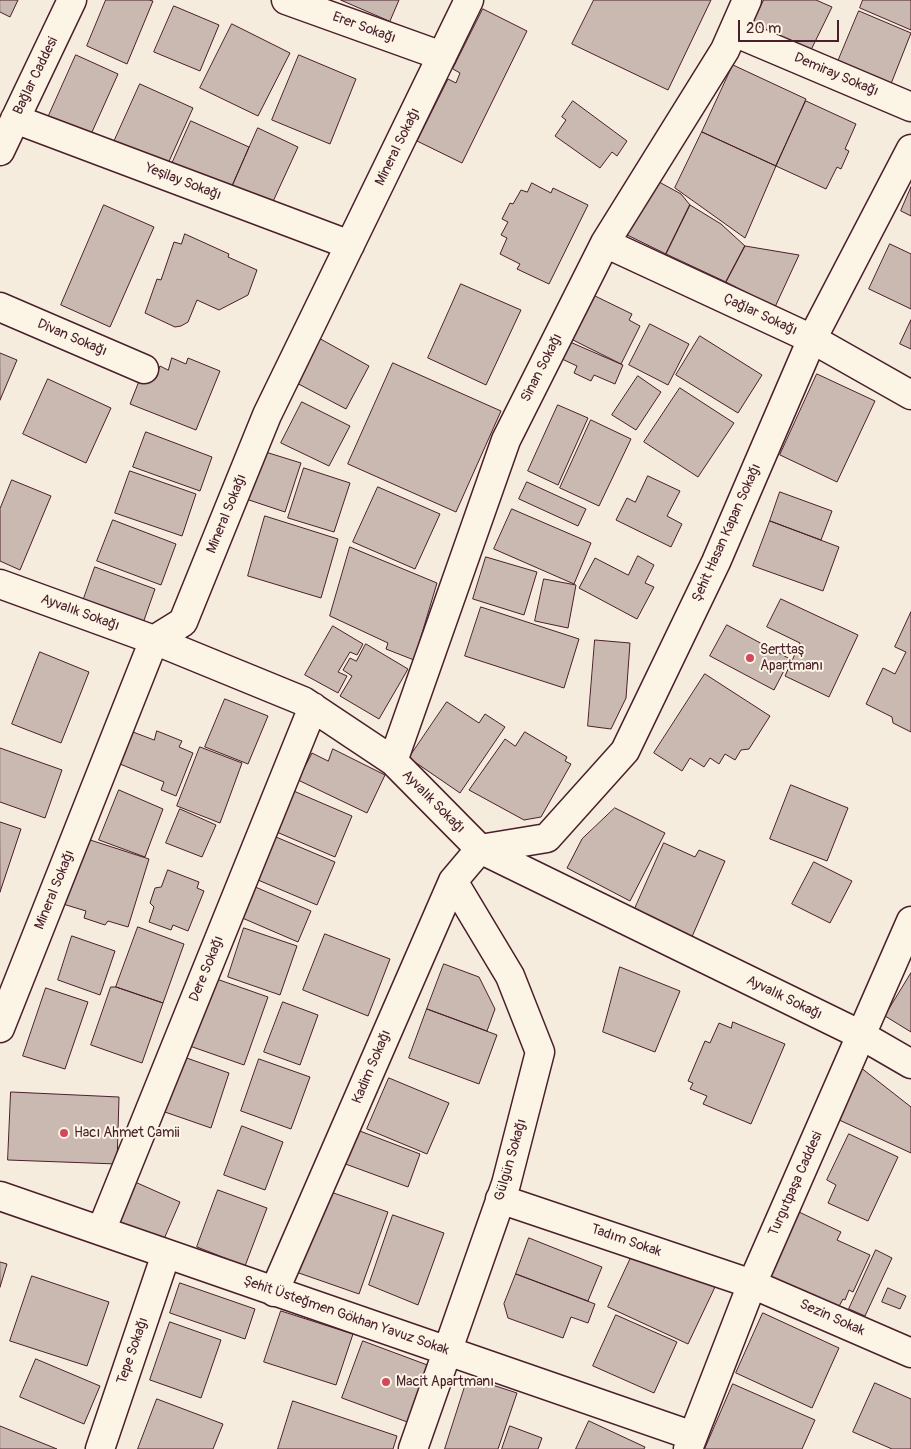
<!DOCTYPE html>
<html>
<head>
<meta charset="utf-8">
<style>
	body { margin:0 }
	#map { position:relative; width:911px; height:1449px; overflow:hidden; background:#f5ecde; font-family:Pangolin,sans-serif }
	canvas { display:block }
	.scale { position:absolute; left:738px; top:20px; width:101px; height:22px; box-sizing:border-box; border:2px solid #4a1f2b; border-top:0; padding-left:6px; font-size:15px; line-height:18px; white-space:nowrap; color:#4a1f2b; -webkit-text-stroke:4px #fcf5e5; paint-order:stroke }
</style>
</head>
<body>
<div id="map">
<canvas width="911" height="1449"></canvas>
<div class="scale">20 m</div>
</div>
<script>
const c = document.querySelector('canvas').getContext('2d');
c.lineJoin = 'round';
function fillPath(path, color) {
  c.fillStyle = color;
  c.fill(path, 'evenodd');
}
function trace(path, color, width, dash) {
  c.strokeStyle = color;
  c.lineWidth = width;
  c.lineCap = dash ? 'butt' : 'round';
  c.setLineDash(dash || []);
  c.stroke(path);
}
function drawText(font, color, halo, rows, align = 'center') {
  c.font = font + ' Pangolin,sans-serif';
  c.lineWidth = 4;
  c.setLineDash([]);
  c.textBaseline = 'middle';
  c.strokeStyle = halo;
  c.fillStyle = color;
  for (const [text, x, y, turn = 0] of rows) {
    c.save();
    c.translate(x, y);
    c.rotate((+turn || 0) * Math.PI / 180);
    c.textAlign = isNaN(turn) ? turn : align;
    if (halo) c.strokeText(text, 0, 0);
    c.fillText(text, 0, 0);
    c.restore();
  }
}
const building = new Path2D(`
	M0 0H18L10 17 0 12Z
	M106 0H149L153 1 127 64 87 46Z
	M341 0H399L390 21Z
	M594 0H711L668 90 572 44Z
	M764 0H816L832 7 810 52 752 25Z
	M863 0H911V30L860 8Z
	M174 6 219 25 200 71 154 52Z
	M483 9 527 31 462 163 417 141 448 79 456 83 460 73 453 69Z
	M859 11 911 33 887 94 834 71Z
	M232 24 290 53 258 116 200 88Z
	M76 55 118 74 88 141 46 122Z
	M299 55 356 79 330 144 272 120Z
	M733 65 806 99 776 166 702 132Z
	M140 84 193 108 166 168 113 144Z
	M573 101 627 141 617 156 612 152 600 168 555 136 566 120 562 117Z
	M806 101 856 124 845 149 849 151 841 169 837 167 826 189 776 166Z
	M191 121 249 147 230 191 171 166Z
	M258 128 298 147 270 208 231 189Z
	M702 132 776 166 745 238 675 188Z
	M650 177 681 194 690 205 666 254 621 232Z
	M532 183 551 193 553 188 588 205 549 284 517 269 520 264 500 254 507 238 501 235 508 222 502 219 510 203 513 204 521 190 527 192Z
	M911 187V216L901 211Z
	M104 205 154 227 110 327 61 305Z
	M690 205 721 224 745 246 726 282 666 254Z
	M185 234 229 254 228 257 257 270 248 295 219 310 197 300 188 322 181 326 175 327 145 313 157 279 161 280 174 242 181 244Z
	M890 244 911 254V309L869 289Z
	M745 246 799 255 775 307 726 282Z
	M461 284 521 310 486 385 428 358Z
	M593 295 632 314 629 320 640 326 621 364 571 339Z
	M911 320V349L900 344Z
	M650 324 689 344 668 385 629 365Z
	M700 336 762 375 738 413 676 375Z
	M317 337 369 366 346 409 291 380Z
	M570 342 623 365 615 384 594 375 591 381 574 373 577 366 562 359Z
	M0 353 17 360 0 400Z
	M172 358 186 364 188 358 220 371 196 430 130 404 145 366 158 371 160 366 168 370Z
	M393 363 501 411 456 512 348 464Z
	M817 374 875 401 837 482 780 455Z
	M638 376 661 392 636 430 612 415Z
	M48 379 111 408 86 463 23 434Z
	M680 388 734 423 698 477 644 442Z
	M302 402 350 426 329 466 281 443Z
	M558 405 588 418 558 485 528 471Z
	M591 420 631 439 599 506 560 488Z
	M146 432 212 457 200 491 133 467Z
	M259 450 301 463 285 512 243 498Z
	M304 468 350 483 334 532 288 518Z
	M130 471 196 494 182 536 115 513Z
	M648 476 680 491 667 516 682 524 671 547 616 520 627 498 635 502Z
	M12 480 51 496 20 570 0 561V509Z
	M527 482 586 509 578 526 519 499Z
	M378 487 440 514 415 569 353 542Z
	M780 492 832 511 821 540 770 521Z
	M512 509 591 543 574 584 494 549Z
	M265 516 338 539 321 598 248 576Z
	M113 520 176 544 161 585 97 561Z
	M770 521 839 547 823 591 753 566Z
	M350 547 437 583 414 660 386 649 388 643 330 616Z
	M638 556 654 565 645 583 654 587 637 619 579 588 595 558 628 575Z
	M486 557 537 572 524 615 473 599Z
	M95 567 155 589 142 626 82 604Z
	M544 579 576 585 568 628 535 621Z
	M781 599 858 635 829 697 785 676 800 643 767 627Z
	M481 607 579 639 564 688 465 656Z
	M911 612V732L893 723 892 717 866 704 883 668 895 674 906 652 895 647Z
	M727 625 790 659 774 690 710 656Z
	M333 626 363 644 357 655 350 652 338 672 347 676 338 693 305 675Z
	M595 640 630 643 626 698 611 729 588 726Z
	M366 644 408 669 379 719 340 696 352 676 343 670 350 658 356 661Z
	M40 652 89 672 61 743 12 724Z
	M705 674 770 716 749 749 741 750 735 760 725 754 719 764 710 758 704 767 690 758 682 771 654 753Z
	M225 699 268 716 248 764 205 747Z
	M447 702 479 723 485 714 505 727 460 793 409 758Z
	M157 731 182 741 179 747 193 753 176 796 161 790 164 782 120 764 133 732 154 740Z
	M525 732 567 757 565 761 571 764 541 817 524 820 469 790 505 739 515 746Z
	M200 747 242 763 220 823 177 806Z
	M0 748 62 770 45 818 0 802Z
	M333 749 385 775 367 813 298 780 312 753 328 761Z
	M791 785 848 808 827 861 770 839Z
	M289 789 352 816 335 857 272 830Z
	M119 790 163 809 145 857 99 840Z
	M615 808 665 833 630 901 567 868 582 839Z
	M180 809 216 825 202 857 166 843Z
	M0 822 21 829 0 892Z
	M276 837 335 862 317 905 258 880Z
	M84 838 149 859 128 927 108 921 105 925 84 918 86 911 63 904Z
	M664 843 695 857 699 850 725 861 691 939 633 913Z
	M814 862 852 881 830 923 792 904Z
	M168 870 199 882 197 888 204 891 188 931 173 925 171 930 149 922 154 907 150 903 155 888 161 887Z
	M253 886 311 911 298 942 240 917Z
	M138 927 184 944 163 1003 116 987Z
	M244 928 297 946 280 995 228 977Z
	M325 934 390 959 368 1016 303 990Z
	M72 936 115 951 100 995 58 980Z
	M444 964 479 977 495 1009 487 1031 427 1009Z
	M620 967 680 991 655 1052 603 1032Z
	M911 973V1032L885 1016Z
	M208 976 268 997 244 1065 184 1044Z
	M111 987H116L163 1003 142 1063 91 1045Z
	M46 988 88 1002 65 1069 23 1056Z
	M283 1002 318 1015 300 1065 264 1052Z
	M427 1009 497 1035 479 1084 409 1058Z
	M733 1022 785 1044 751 1124 703 1104 707 1096 690 1089 693 1083 688 1081 705 1041 710 1043 719 1023 731 1028Z
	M181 1056 229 1073 211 1128 162 1111Z
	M259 1059 310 1077 291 1129 241 1111Z
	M860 1067 911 1107V1153L837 1119Z
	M389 1078 449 1103 427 1154 367 1129Z
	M11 1092 119 1097 117 1164 8 1160Z
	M242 1126 283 1142 265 1190 224 1175Z
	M352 1128 420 1154 408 1187 340 1162Z
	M849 1134 898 1157 868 1221 828 1203 836 1185 827 1180Z
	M126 1178 180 1202 161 1246 107 1223Z
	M218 1190 267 1208 245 1266 197 1247Z
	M325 1190 388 1212 359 1294 296 1272Z
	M799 1212 841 1232 837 1240 870 1255 853 1292 849 1290 845 1300 843 1299 836 1312 766 1283Z
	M393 1215 444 1233 418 1305 369 1285Z
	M529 1238 602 1267 588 1301 516 1274Z
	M635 1249 715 1287 688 1344 608 1307Z
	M876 1250 892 1258 865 1316 849 1309Z
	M0 1262 7 1264 0 1287Z
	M516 1274 595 1304 588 1323 571 1317 563 1338 508 1318 504 1304Z
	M32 1276 109 1302 87 1366 10 1341Z
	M180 1283 255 1309 245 1339 170 1313Z
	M888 1288 906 1296 900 1309 882 1302Z
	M281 1311 353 1334 336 1385 264 1362Z
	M763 1313 839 1348 812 1408 736 1373Z
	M616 1315 677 1342 654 1393 593 1366Z
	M170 1322 221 1340 201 1398 150 1380Z
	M363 1341 430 1366 410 1423 342 1398Z
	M36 1359 100 1386 84 1424 20 1397Z
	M468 1377 517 1393 498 1449H445Z
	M875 1383 911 1399V1449H892L853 1432Z
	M733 1384 815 1420 802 1449H705Z
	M157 1399 223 1424 213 1449H138Z
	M293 1401 397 1436 393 1449H278Z
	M589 1421 645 1447 644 1449H576Z
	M0 1426 57 1449H0Z
	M510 1426 542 1438 538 1449H502Z`);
const minor = new Path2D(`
	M286 0 442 56
	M734 32 911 107
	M15 119 350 245
	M0 151 72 0
	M605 243 812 339 911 395
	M0 307 144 369
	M0 584 154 640 303 701 393 761 480 849 861 1035 911 1064
	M393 761 506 440 605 243 725 50 747 0
	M0 1028 154 640 183 622 267 415 469 0
	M0 1196 693 1436
	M500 1199 752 1284 911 1353
	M101 1231 313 707
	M274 1292 453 881 480 849 547 838 625 751 716 562 812 339 911 149
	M100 1449 166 1254
	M413 1449 506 1184 540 1052 510 976 453 881
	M688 1449 752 1284 911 921`);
const markers = [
	[750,658,5,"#d1495b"],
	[64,1133,5,"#d1495b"],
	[386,1382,5,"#d1495b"]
];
const streetNames = [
	["Erer Sokağı",364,28,20],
	["Demiray Sokağı",836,75,23],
	["Bağlar Caddesi",36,76,-64],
	["Mineral Sokağı",398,147,-64],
	["Yeşilay Sokağı",183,182,21],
	["Çağlar Sokağı",760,315,25],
	["Divan Sokağı",72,338,23],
	["Sinan Sokağı",542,368,-63],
	["Mineral Sokağı",227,514,-68],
	["Şehit Hasan Kapan Sokağı",727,533,-66],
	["Ayvalık Sokağı",80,613,20],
	["Ayvalık Sokağı",433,802,45],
	["Mineral Sokağı",55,890,-68],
	["Dere Sokağı",207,969,-68],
	["Ayvalık Sokağı",784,998,26],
	["Kadim Sokağı",372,1067,-67],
	["Gülgün Sokağı",511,1160,-74],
	["Turgutpaşa Caddesi",796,1184,-66],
	["Tadım Sokak",626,1241,19],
	["Şehit Üsteğmen Gökhan Yavuz Sokak",346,1316,19],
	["Sezin Sokak",832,1318,24],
	["Tepe Sokağı",133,1351,-71]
];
const poiNames = [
	["Serttaş",760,650],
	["Apartmanı",760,666],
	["Hacı Ahmet Camii",74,1133],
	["Macit Apartmanı",396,1382]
];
fillPath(building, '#cab9b1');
trace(building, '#4a1f2b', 1);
trace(minor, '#4a1f2b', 31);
trace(minor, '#fcf5e5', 28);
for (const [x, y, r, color] of markers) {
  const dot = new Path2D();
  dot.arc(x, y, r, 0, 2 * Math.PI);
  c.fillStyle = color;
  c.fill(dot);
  trace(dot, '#fcf5e5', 2);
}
drawText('14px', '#4a1f2b', '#fcf5e5', streetNames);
drawText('14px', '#4a1f2b', '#fcf5e5', poiNames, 'left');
</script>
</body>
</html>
